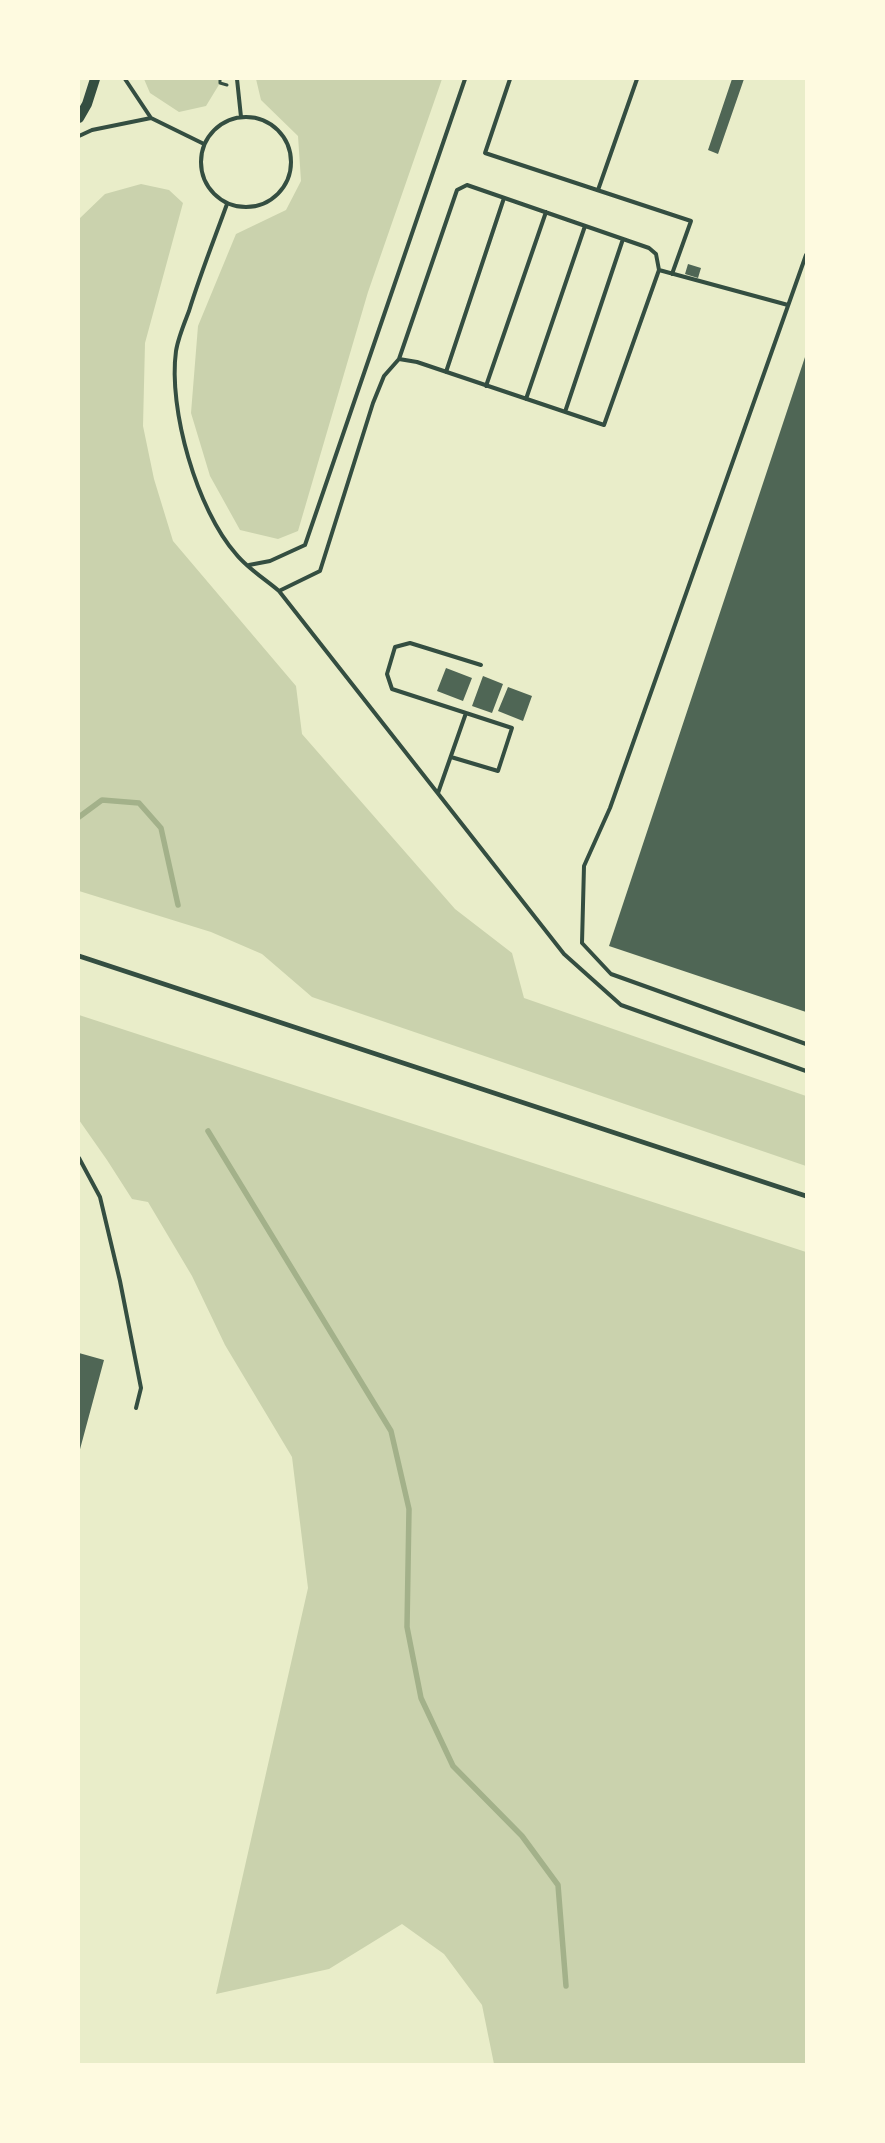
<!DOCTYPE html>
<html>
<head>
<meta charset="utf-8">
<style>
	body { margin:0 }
	#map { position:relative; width:885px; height:2143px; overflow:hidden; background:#e9edc9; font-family:Karla,sans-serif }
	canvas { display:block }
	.frame { position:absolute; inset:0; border:80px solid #fefae0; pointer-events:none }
</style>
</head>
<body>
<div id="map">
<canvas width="885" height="2143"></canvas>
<div class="frame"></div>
</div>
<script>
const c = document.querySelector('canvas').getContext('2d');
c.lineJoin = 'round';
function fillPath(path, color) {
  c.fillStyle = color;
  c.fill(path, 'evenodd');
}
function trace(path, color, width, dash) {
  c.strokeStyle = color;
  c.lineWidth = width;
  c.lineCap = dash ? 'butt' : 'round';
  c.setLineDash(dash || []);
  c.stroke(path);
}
const green = new Path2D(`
	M144 79H220V83L206 106 179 112 150 93Z
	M256 79H442L368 292 298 531 278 539 240 530 210 476 191 413 198 326 236 234 286 210 301 181 298 136 261 100Z
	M141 184 169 190 183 203 145 343 143 426 154 479 173 541 296 686 302 734 455 909 512 953 524 998 806 1096V1166L312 997 262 954 211 932 79 891V219L105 194Z
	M79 1015 806 1252V2064H494L482 2005 444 1954 402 1924 329 1969 216 1994 308 1588 292 1457 225 1345 192 1276 148 1202 132 1199 107 1160 79 1120Z`);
const stream = new Path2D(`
	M79 817 102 800 139 803 161 828 178 905
	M208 1131 391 1431 409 1509 407 1627 421 1698 453 1766 522 1836 558 1885 566 1986`);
const building = new Path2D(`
	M732 79H744L718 154 708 150Z
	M688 264 701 268 698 278 685 274Z
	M806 354V1012L609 946Z
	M446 668 472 678 463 701 437 691Z
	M483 676 503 684 492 713 472 706Z
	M508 687 532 696 523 721 498 711Z
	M79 1353 104 1360 79 1453Z`);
const path = new Path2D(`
	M220 79V83L227 85`);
const service = new Path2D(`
	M125 79 151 118 204 144
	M237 79 241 117
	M510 79 485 153 691 221 672 274
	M201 162a45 45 0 1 1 90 0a45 45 0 1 1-90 0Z
	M79 136 92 130 151 118
	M598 190 637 79
	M227 204C214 240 200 275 189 311 184 324 178 338 176 351 168 409 197 510 236 554 247 568 265 579 279 591L320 571 373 403 384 376 399 359 417 362 604 425 659 270 656 254 649 248 467 185 457 190 399 359
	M806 255 610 808 584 866 582 943 611 974 806 1044
	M659 270 788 305
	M446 372 504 198
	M486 386 546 212
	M526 399 585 226
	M565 412 623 239
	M249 565 270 561 305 545 465 79
	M279 591 564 954 621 1005 806 1071
	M451 757 498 771 512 728 466 713
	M438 793 466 713 392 689 387 674 395 647 410 643 481 665
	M79 1158 100 1197 120 1281 141 1388 136 1408`);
const minor = new Path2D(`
	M79 956 806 1196`);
const secondary = new Path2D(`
	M79 118 87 104 95 79`);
fillPath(green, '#cad2ad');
trace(stream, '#a3b18a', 5.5);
fillPath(building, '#4f6655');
trace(path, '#344e41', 3);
trace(service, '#344e41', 4);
trace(minor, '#344e41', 5);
trace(secondary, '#344e41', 10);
</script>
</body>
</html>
